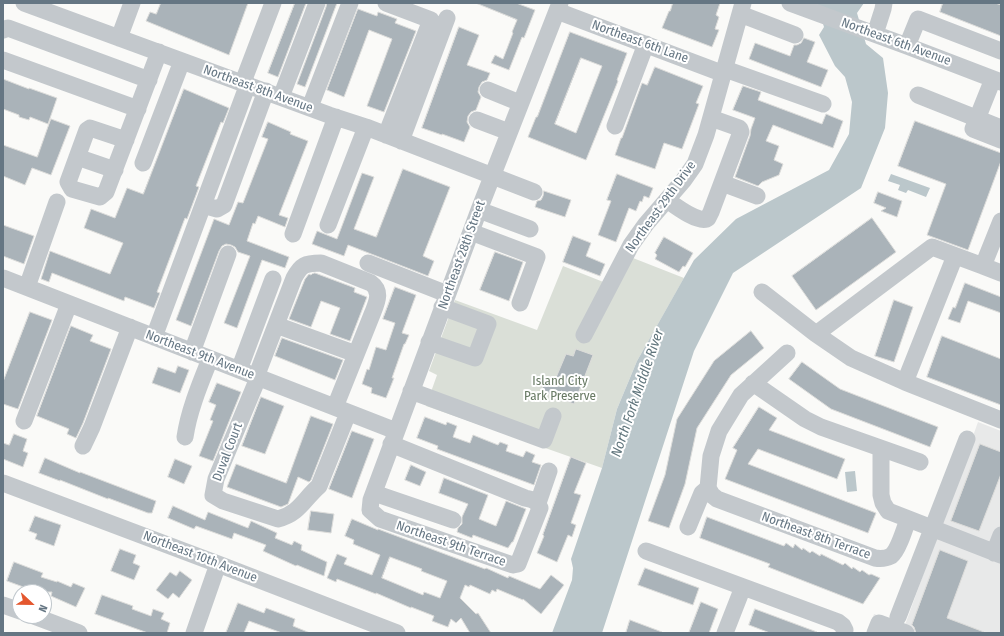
<!DOCTYPE html>
<html>
<head>
<meta charset="utf-8">
<style>
	body { margin:0 }
	#map { position:relative; width:1004px; height:636px; overflow:hidden; background:#fafaf8; font-family:"Fira Sans Condensed",sans-serif }
	canvas { display:block }
	.frame { position:absolute; inset:0; border:4px solid #657683; pointer-events:none }
	.north { position:absolute; left:12px; top:584px; width:40px; height:40px; box-sizing:border-box; background:#fff; border:1px solid #c1c8cd; border-radius:50%; rotate:112deg; font-size:11px; font-weight:700; line-height:16px; text-align:center; color:#657683 }
	.north::after { content:''; display:block; margin:auto; width:14px; height:18px; background:#e4572e; clip-path:polygon(50% 0,100% 100%,50% 72%,0 100%) }
</style>
</head>
<body>
<div id="map">
<canvas width="1004" height="636"></canvas>
<div class="frame"></div>
<div class="north">N</div>
</div>
<script>
const c = document.querySelector('canvas').getContext('2d');
c.lineJoin = 'round';
function fillPath(path, color) {
  c.fillStyle = color;
  c.fill(path, 'evenodd');
}
function trace(path, color, width, dash) {
  c.strokeStyle = color;
  c.lineWidth = width;
  c.lineCap = dash ? 'butt' : 'round';
  c.setLineDash(dash || []);
  c.stroke(path);
}
function drawText(font, color, halo, rows, align = 'center') {
  c.font = font + ' "Fira Sans Condensed",sans-serif';
  c.lineWidth = 4;
  c.setLineDash([]);
  c.textBaseline = 'middle';
  c.strokeStyle = halo;
  c.fillStyle = color;
  for (const [text, x, y, turn = 0] of rows) {
    c.save();
    c.translate(x, y);
    c.rotate((+turn || 0) * Math.PI / 180);
    c.textAlign = isNaN(turn) ? turn : align;
    if (halo) c.strokeText(text, 0, 0);
    c.fillText(text, 0, 0);
    c.restore();
  }
}
const built = new Path2D(`
	M978 422 1001 431V633H867L874 614 905 625Z`);
const green = new Path2D(`
	M633 258 684 278 637 361 617 409 602 468 426 406 437 375 429 371 455 300 537 330 563 266 616 287Z`);
const water = new Path2D(`
	M817 3H864L857 13 866 44 883 58 888 93 885 128 861 188 733 273 694 351 602 633H552L572 580 573 568 571 559 602 468 617 409 637 361 694 260 736 219 772 200 829 170 849 134 852 102 845 77 835 66 819 35 824 27Z
	M891 174 930 188 926 197 908 190 906 193 898 190 900 185 888 181Z
	M855 471 857 491 847 492 845 472Z`);
const building = new Path2D(`
	M161 3H248L229 55 146 21 150 12 156 14Z
	M295 3H306L278 77 268 73Z
	M327 3H337L305 87 297 84 326 7Z
	M476 3H516L535 10 524 38 522 37 509 70 491 63 495 55 503 59 513 33 512 32 517 20Z
	M673 3H720L716 15 719 17 715 29 719 30 712 47 662 28 669 11H670Z
	M943 3H995L1001 5V36L940 12Z
	M358 9 377 16 378 12 397 19 395 23 416 31 384 112 367 106 392 39 369 30 344 97 327 90Z
	M459 27 479 35 467 65 490 73 487 80 482 82 479 87 478 92 481 97 476 110 471 112 468 116 467 122 470 127 464 142 442 134V135L422 128Z
	M570 32 627 53 617 80 618 81 586 160 528 137 536 117H537ZM581 58 602 66 576 133 555 124Z
	M804 38 815 42 807 62 828 70 821 87 749 59 755 43 790 56 794 45H797L801 43Z
	M655 67 703 86 696 103 699 104 682 149 664 143 655 169 615 155 621 138H622L642 83 647 85Z
	M3 79 29 89V88L57 98 48 124 30 117 29 120 19 117V115L3 109Z
	M743 86 761 92 758 100 822 124 826 114 843 121 833 148 773 125 766 141 779 146 774 160 783 164 779 175 762 182 758 186 735 177 750 136 751 129 755 118 733 110Z
	M184 89 229 108 223 123 221 122 196 186 199 187 187 219 185 218 157 292 160 293 154 308 125 297 124 301 52 273 49 282 41 279 50 251 110 274 123 243 84 228 91 209 115 218 127 188 143 194Z
	M51 119 70 126 51 175 32 168 25 185 3 176V145L37 157Z
	M915 121 1001 153V161L968 250 927 235 946 184 898 166Z
	M268 122 291 132 290 134 308 141 279 215 288 218 285 227 258 216 255 224 253 223 247 241 289 257 285 268 262 260 237 328 224 323 250 256 238 252 235 247 231 245 226 244 222 246 219 251 191 326 176 320 214 219 229 225 238 202 243 203 268 139 262 137Z
	M403 169 450 187 423 256 434 261 428 276 348 245 344 256 312 244 317 231 337 239 362 173 374 177 354 229 376 237Z
	M617 174 653 188 649 198 644 196 642 202 640 201 636 211 629 208 616 242 598 235 611 201 607 200Z
	M544 191 571 200 565 217 535 207 537 201 541 200 543 196Z
	M878 192 902 201 897 217 881 211 886 208 874 203Z
	M872 218 896 252 816 310 792 276Z
	M3 225 34 236 24 264 3 256Z
	M573 236 591 243 586 256 605 264 600 276 563 262Z
	M664 237 693 253 685 267 683 266 679 272 655 259 657 255 655 253Z
	M495 252 523 262 509 301 480 290Z
	M315 273 355 288 354 292 367 297 350 341 330 334 340 308 321 301 311 327 289 319 305 279 309 274 311 275 312 274Z
	M965 283 1001 297V313L968 301 960 323 948 319 953 307 955 308Z
	M395 287 416 295 402 333 409 335 405 344H404L392 378H394L386 398 371 393 372 388 362 384 367 369 369 370 376 347 386 350 395 323 383 319Z
	M894 300 913 307 894 362 875 356Z
	M30 312 52 320 18 409 3 404V382Z
	M71 326 93 335 90 341 111 349 83 423 76 438 67 434 69 429 37 416Z
	M751 331 764 348 731 375 697 428 685 484 669 528 648 521 665 475 677 419 714 361Z
	M942 336 1001 359V405L927 377Z
	M282 338 343 360 335 380 275 356Z
	M576 349 593 355 574 404 541 391 547 377 555 380 566 354 573 356Z
	M802 362 840 389 938 427 930 447 831 409 789 379Z
	M178 366 189 370 180 393 152 383 158 367 175 373Z
	M217 383 241 392 213 461 199 456 213 421 210 420 216 405 209 402Z
	M261 397 284 406 265 454 242 446Z
	M759 407 777 418 769 430 845 459 837 479 758 449 748 464 876 513 868 533 725 479 737 450 733 448Z
	M311 416 333 424 311 480 309 482 298 477 288 504 281 507 227 487 236 464 286 483Z
	M425 417 446 425 447 422 457 426 453 437 470 443 473 435 498 445 500 442 508 445 506 451 523 457 526 451 535 455 532 462 541 465 534 485 437 449 438 446 417 438Z
	M352 431 374 439 352 498 329 489Z
	M14 434 27 439 23 451 28 453 23 467 3 459V443L9 445Z
	M980 444 1001 452V474L979 531 951 521Z
	M571 457 586 463 574 493 581 495 571 523 576 525 572 537 568 535 557 562 537 553 544 536 543 535Z
	M45 458 80 473V472L156 501 152 513H148L108 498V499L60 480V481L39 473Z
	M175 459 192 466 184 484 168 477Z
	M411 465 426 472 420 486 405 480Z
	M444 478 488 495 479 519 496 526 506 501 526 509 513 542H512L508 548 473 535 472 538 457 532 458 528 462 524V517L468 504 439 493Z
	M173 506 205 520 208 512 248 528 251 521 277 533 275 538 292 545 294 541 302 545 301 550 327 562 324 576 304 568 297 565 296 566 263 551 266 545 234 533 232 539 196 526 194 529 168 518Z
	M311 511 334 514 331 533 308 530Z
	M35 516 61 525 54 546 35 539 37 534 29 531Z
	M707 517 784 546 786 543 793 548 795 544 802 550 803 548 810 553 812 551 820 556 821 554 843 565 845 563 852 569 853 567 860 572 862 570 869 575 871 574 880 578 863 604 768 567 770 564 700 538Z
	M352 519 378 530V529L485 569 486 568 508 578 509 576 540 589 551 575 564 585 541 614 523 599V600L497 589 496 592 492 590 490 594 470 585 469 587 465 585 460 598 476 614 478 613 491 633H470L461 618 456 623 451 619 448 627 432 621 434 616 411 607V608L376 593V594L337 579 336 582 327 578 337 554 347 558 344 564 372 575 380 555 353 544 354 540 345 536ZM390 557 422 569 421 571 447 581 440 598 424 592 423 595 382 578Z
	M120 549 136 555 133 563 140 566 134 580 111 571Z
	M940 550 968 561 947 618 984 632V633H916L914 627 912 625Z
	M14 562 43 573 41 577 57 582V581L71 587 73 583 85 588 76 607 51 596 52 592H37L7 581Z
	M645 568 699 588 693 605 638 585Z
	M180 571 192 580 179 598 173 593 168 599 156 590 170 572 176 576Z
	M102 595 133 606 132 609 151 616 153 609 164 613 161 619 170 623 167 633H148L95 614Z
	M701 602 718 609 709 633H689Z
	M238 603 264 613 266 608 295 619 293 626 310 633H282L249 621 244 633H226Z
	M755 609 817 632 816 633H770L749 625Z
	M630 620 662 632 661 633H626Z`);
const minor = new Path2D(`
	M24 3 329 115 366 127 534 192
	M386 3 431 20 386 135
	M790 3 907 46 1001 82
	M557 11 724 74
	M740 14 795 35
	M3 30 8 28 149 80
	M875 34 883 9 884 3
	M119 38 132 3
	M907 46 918 19 1001 51
	M3 60 138 109
	M725 69 823 104
	M993 79 973 129 1001 140
	M243 82 273 3
	M488 90 520 103
	M918 95 1001 128
	M281 97 317 3
	M310 107 350 3
	M477 120 509 132
	M615 126 646 44
	M126 140 90 128 87 130 68 182 72 189 100 197 106 192 159 52
	M401 141 447 18
	M77 157 115 170
	M143 163 182 61
	M722 183 757 196
	M667 200C674 205 700 225 708 218 709 216 710 214 711 212L741 132 740 129 739 128 711 118
	M203 205 217 209 224 205 266 91
	M479 210 530 229
	M328 225 366 127
	M471 232 537 257 520 303
	M293 234 336 117
	M368 263 447 294
	M983 266 1001 273
	M3 278 396 431
	M27 287 57 202
	M762 292 816 334 932 247 983 266 1001 221
	M276 325 356 354
	M816 334 851 358 905 382 1001 420
	M584 335 631 245 646 224 683 181 695 164 706 135 743 3
	M154 337 248 84
	M429 342 475 358 488 324 442 307
	M192 352 228 254
	M787 353 741 395 719 431 711 456 708 488 712 495 717 499 875 558C881 559 885 559 891 556 898 551 905 528 908 519
	M239 370 273 279
	M256 377 294 278C301 265 305 263 321 263L371 283C382 291 377 302 373 312L335 407
	M258 378 216 479 213 495 223 501 278 519C299 514 304 499 319 486L348 413
	M905 382 955 256
	M753 383 805 419 821 427 920 462
	M411 391 544 440 553 416
	M24 421 69 304
	M185 437C189 410 200 384 210 359
	M391 444 525 498C533 500 536 500 540 508L518 564 513 565 507 563 380 519 370 510 371 500 479 210 560 3
	M83 446 92 427 130 327
	M881 449V495L883 503 888 511 1001 555
	M3 483 218 564 397 633
	M374 493 453 520
	M538 503 549 471
	M688 527 702 493 708 488
	M646 551 838 622 843 626 845 630 844 633
	M994 553 1001 535
	M3 605 20 611
	M34 616 79 633
	M898 617 967 439
	M194 633 218 564
	M725 633 743 587
	M875 633 879 623 906 633`);
const streetNames = [
	["Northeast 6th Lane",640,42,20],
	["Northeast 6th Avenue",896,42,20],
	["Northeast 8th Avenue",258,89,20],
	["Northeast 29th Drive",661,207,-54],
	["Northeast 28th Street",462,255,-70],
	["Northeast 9th Avenue",200,355,21],
	["Duval Court",228,452,-69],
	["Northeast 8th Terrace",816,536,20],
	["Northeast 9th Terrace",451,544,19],
	["Northeast 10th Avenue",200,557,21]
];
const parkNames = [
	["Island City",560,381],
	["Park Preserve",560,396]
];
const waterNames = [
	["North Fork Middle River",638,393,-71]
];
fillPath(built, '#e8e9e9');
fillPath(green, '#dadfd7');
fillPath(water, '#bbc7cb');
fillPath(building, '#aab3b9');
trace(building, '#dcdcda', 1);
trace(minor, '#c3c8cc', 17);
drawText('13px', '#657683', '#fff', streetNames);
drawText('13px', '#687a64', '#fff', parkNames);
drawText('italic 14px', '#60757c', '#fff', waterNames);
</script>
</body>
</html>
